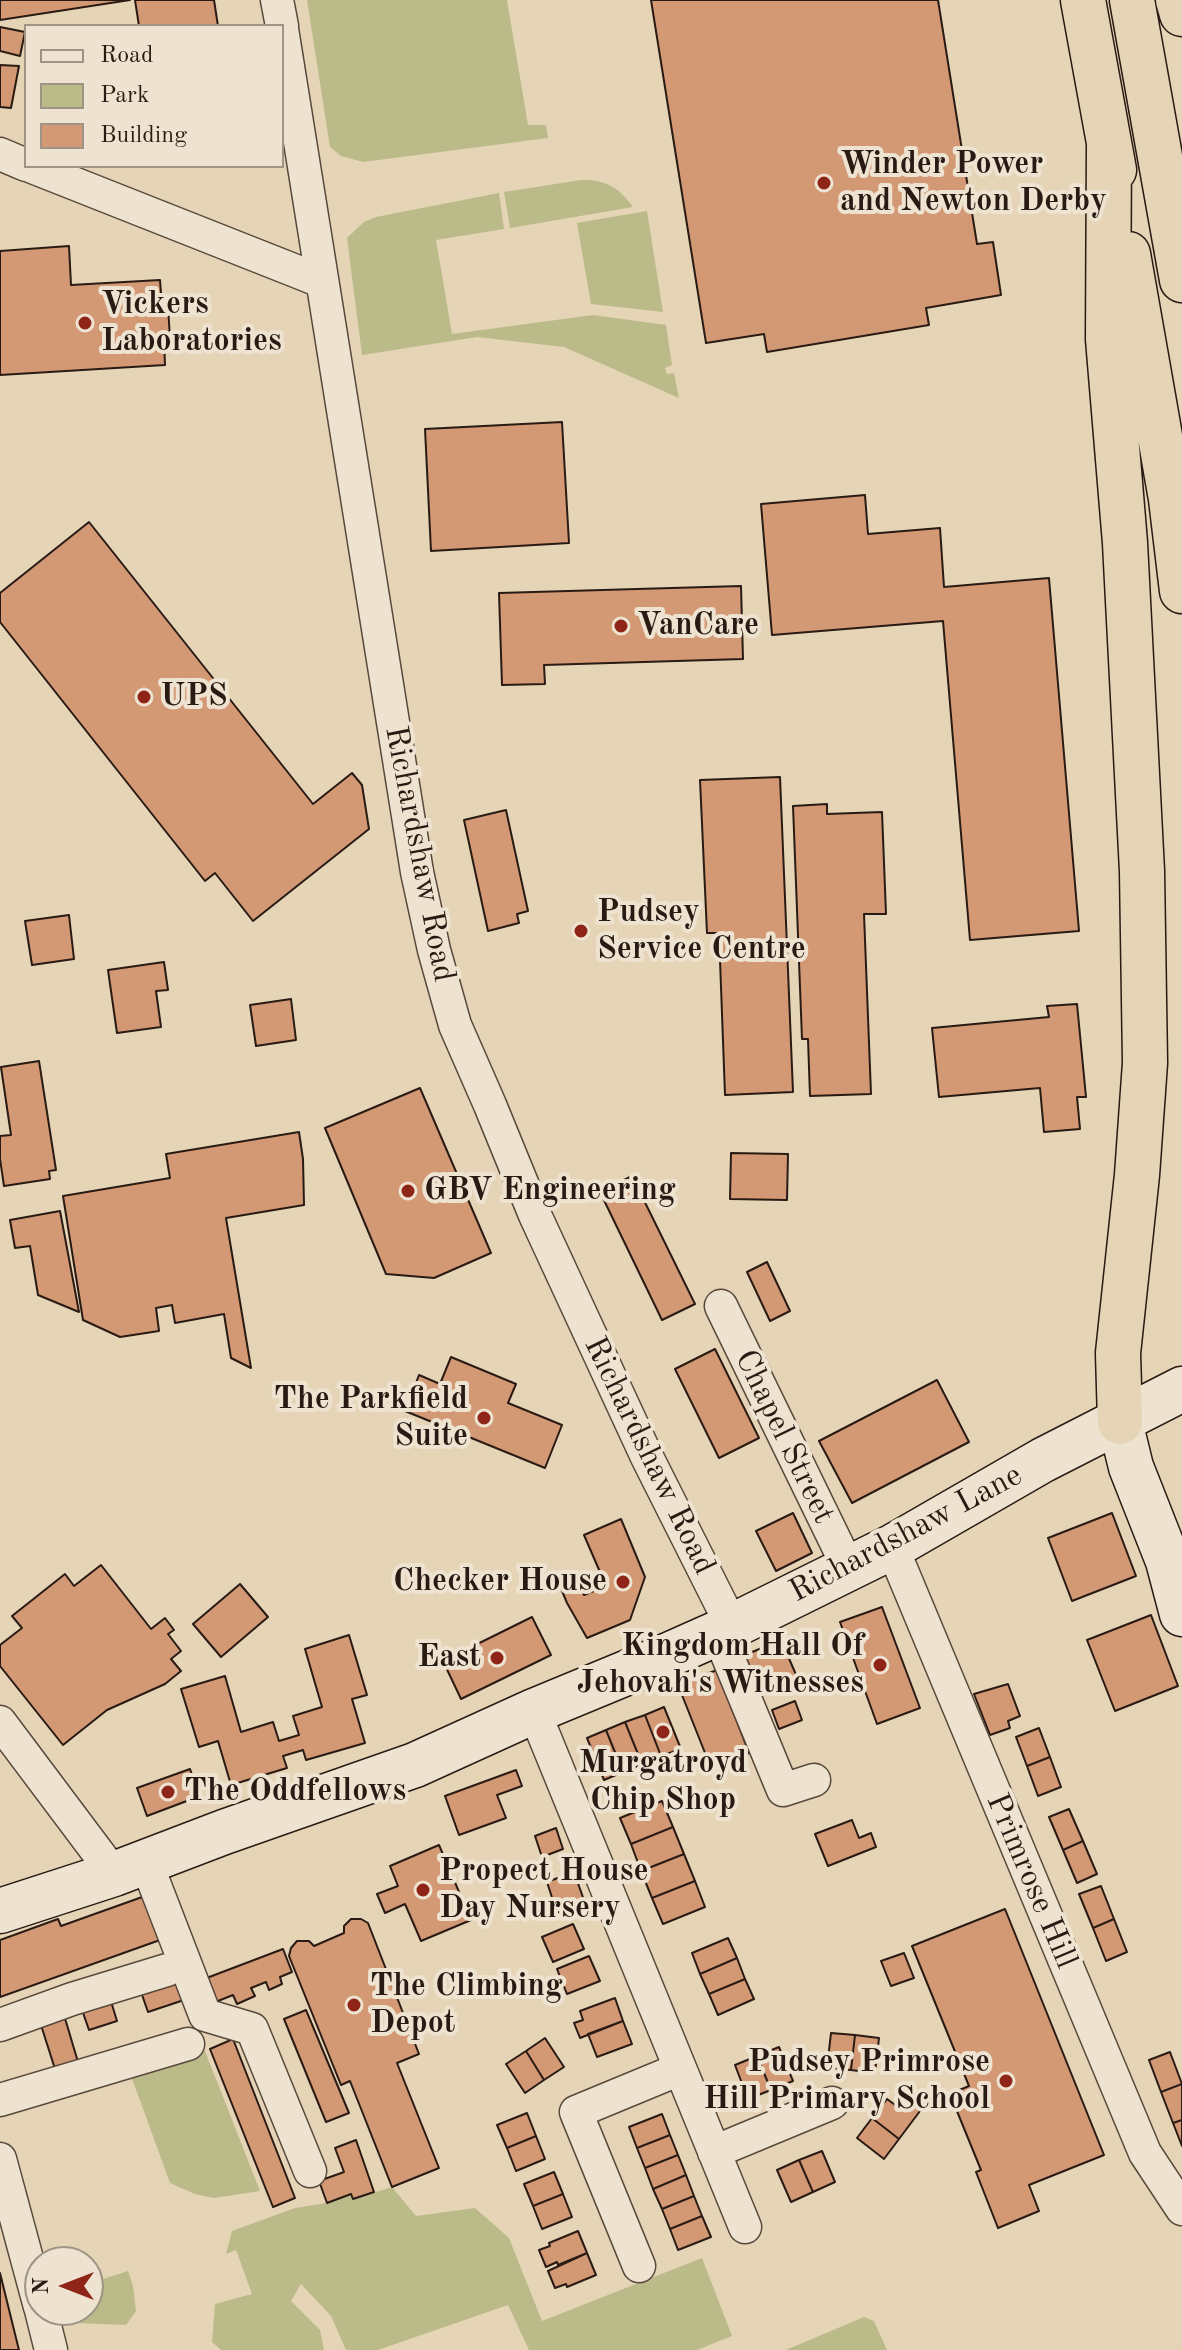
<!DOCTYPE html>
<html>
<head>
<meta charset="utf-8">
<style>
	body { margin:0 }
	#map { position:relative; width:1182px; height:2350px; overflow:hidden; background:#e5d4b6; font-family:"Old Standard TT",serif }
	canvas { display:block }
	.legend { position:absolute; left:24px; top:24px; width:260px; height:144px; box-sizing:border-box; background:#eee3d0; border:2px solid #9f9385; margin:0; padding:10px 14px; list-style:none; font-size:24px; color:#291b14 }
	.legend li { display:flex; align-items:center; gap:16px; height:40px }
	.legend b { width:40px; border:2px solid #9f9385 }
	.north { position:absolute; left:24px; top:2246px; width:80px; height:80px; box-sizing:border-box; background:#eee3d0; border:2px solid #9f9385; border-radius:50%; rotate:270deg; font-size:22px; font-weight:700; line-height:32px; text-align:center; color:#291b14 }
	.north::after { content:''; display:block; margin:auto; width:28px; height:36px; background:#8f2418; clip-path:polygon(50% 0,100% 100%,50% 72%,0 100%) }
</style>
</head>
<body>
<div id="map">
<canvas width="1182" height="2350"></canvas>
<ul class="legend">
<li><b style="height:10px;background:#eee3d0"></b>Road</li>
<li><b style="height:22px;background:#bbbb89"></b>Park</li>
<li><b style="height:22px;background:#d39874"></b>Building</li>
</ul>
<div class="north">N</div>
</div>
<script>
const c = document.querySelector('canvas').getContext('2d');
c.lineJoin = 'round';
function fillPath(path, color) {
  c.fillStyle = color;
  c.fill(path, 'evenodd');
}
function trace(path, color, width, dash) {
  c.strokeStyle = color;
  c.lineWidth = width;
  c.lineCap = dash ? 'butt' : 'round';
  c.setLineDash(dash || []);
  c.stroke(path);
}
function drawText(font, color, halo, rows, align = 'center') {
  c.font = font + ' "Old Standard TT",serif';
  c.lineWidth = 8;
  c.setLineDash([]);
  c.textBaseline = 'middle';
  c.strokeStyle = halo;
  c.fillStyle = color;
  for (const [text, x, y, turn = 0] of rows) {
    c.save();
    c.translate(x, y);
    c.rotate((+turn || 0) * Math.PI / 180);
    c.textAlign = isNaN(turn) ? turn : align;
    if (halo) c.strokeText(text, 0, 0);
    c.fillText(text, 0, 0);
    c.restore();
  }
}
const green = new Path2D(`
	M307 0H507L528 125H546L548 138 363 162 341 156 330 147Z
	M581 180C605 179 620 188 633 207L510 228 504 192Z
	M499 193 504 229 436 240 452 334 593 315 666 325 672 365 665 368 667 374 674 373 679 398 564 347 477 337 362 355 347 238 364 222 376 217Z
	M647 211 663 312 591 304 577 223Z
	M205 2051 260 2191 214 2198 195 2194 170 2183 130 2073Z
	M392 2187 416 2216 475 2208 509 2238 542 2321 702 2258 732 2336 697 2350H529L508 2305 378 2350H346L331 2316 301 2284 291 2301 320 2330 324 2350H221L212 2342 215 2304 252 2294 236 2250 226 2254 232 2231 295 2208 327 2203 351 2194 353 2199Z
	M128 2271 133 2286 136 2311 126 2325 78 2323 71 2318 70 2310H88V2284Z
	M864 2317 874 2321 887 2350H786Z`);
const building = new Path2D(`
	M0 0H130L0 20Z
	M135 0H214L218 26H139Z
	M651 0H938L977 244 993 242 1001 295 926 308 929 325 767 352 764 334 706 343Z
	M0 27 25 32 20 56 0 51Z
	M0 65 19 66 11 108 0 107Z
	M69 246 71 285 160 280 162 306H168L170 339 164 340 165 365 0 375V251Z
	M562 422 569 543 431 551 425 429Z
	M865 495 868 534 940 528 944 587 1049 578 1079 931 970 940 943 621 772 635 761 504Z
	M89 522 313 804 352 773 362 785 369 829 253 921 215 873 205 881 0 622V593Z
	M741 586 743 659 544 665 545 684 502 685 499 593Z
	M780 777 793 1092 725 1095 719 933H707L700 780Z
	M827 804V814L882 812 886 914H864L871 1094 810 1096 808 1039H802L793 806Z
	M506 810 528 911 517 914 519 923 488 931 464 820Z
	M69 915 74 959 32 965 25 921Z
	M164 962 168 990 156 991 161 1027 117 1033 108 970Z
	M291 999 296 1040 256 1046 250 1005Z
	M1077 1004 1086 1097H1077L1080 1129 1044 1132 1040 1088 939 1097 932 1028 1049 1017 1047 1006Z
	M39 1061 56 1170 49 1171 50 1179 4 1186 0 1159V1136L11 1135 1 1067Z
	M420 1088 491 1253 434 1278 386 1274 325 1128Z
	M299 1132 303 1159 304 1205 226 1218 251 1368 231 1358 224 1314 175 1323 172 1305 156 1308 159 1331 120 1337 83 1320 63 1196 170 1178 166 1154Z
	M731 1153 788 1154 787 1200 730 1199Z
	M632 1176 695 1304 662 1320 600 1192Z
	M60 1211 79 1312 38 1295 30 1246 15 1248 10 1220Z
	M767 1262 790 1311 770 1321 747 1272Z
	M715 1349 759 1438 719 1458 675 1369Z
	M451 1357 516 1384 508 1403 562 1425 545 1468 405 1411 419 1375 440 1384Z
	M937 1380 969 1442 852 1503 819 1441Z
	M793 1513 812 1553 776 1571 756 1531Z
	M1112 1513 1136 1576 1072 1601 1048 1538Z
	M621 1519 645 1577 630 1620 587 1638 567 1603 560 1586 577 1579 584 1595 606 1586 584 1535Z
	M101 1565 151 1629 165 1618 174 1630 168 1634 181 1651 171 1659 181 1671 165 1684 107 1710 63 1745 0 1666V1645L22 1628 12 1616 65 1574 74 1586Z
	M240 1584 268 1617 221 1657 193 1624Z
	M882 1607 920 1708 877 1724 840 1622Z
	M1151 1615 1178 1686 1115 1711 1087 1640Z
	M532 1617 551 1655 461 1699 443 1661Z
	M349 1635 367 1695 352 1699 365 1743 306 1760 303 1750 283 1756 287 1768 231 1785 218 1741 199 1747 181 1689 225 1676 241 1732 273 1722 279 1741 299 1735 293 1716 322 1707 305 1649Z
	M781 1640 797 1677 774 1687 766 1669 753 1675 745 1655Z
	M717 1670 749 1753 711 1768 678 1685Z
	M1008 1684 1020 1716 1008 1721 1010 1728 990 1735 974 1694Z
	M795 1701 802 1720 779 1729 772 1710Z
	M664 1707 681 1749 661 1756 645 1715Z
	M645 1715 661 1756 642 1764 625 1722Z
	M625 1722 642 1764 623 1772 606 1730Z
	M1039 1728 1050 1757 1027 1766 1016 1737Z
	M606 1730 623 1772 604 1780 587 1738Z
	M1050 1757 1061 1787 1038 1796 1027 1766Z
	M190 1769 200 1796 147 1816 137 1788Z
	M516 1770 522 1786 497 1795 506 1818 459 1835 445 1796Z
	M662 1801 673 1827 631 1844 620 1818Z
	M1069 1809 1083 1841 1063 1850 1049 1817Z
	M852 1820 859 1838 871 1833 876 1847 828 1866 815 1834Z
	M673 1827 684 1854 641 1871 631 1844Z
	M556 1828 563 1849 542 1857 535 1836Z
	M1083 1841 1097 1874 1077 1883 1063 1850Z
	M439 1845 471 1920 421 1941 405 1904 385 1913 377 1894 398 1886 390 1866Z
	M684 1854 695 1881 652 1898 641 1871Z
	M574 1872 585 1903 557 1913 547 1882Z
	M695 1881 705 1907 663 1924 652 1898Z
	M1101 1886 1114 1919 1093 1928 1079 1894Z
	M145 1896 160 1940 0 1997V1940L58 1919 61 1926Z
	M1005 1909 1104 2155 1029 2185 1039 2211 998 2228 976 2172 981 2170 950 2094 969 2086 912 1946Z
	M351 1919H361L368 1923 419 2054 397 2063 439 2168 392 2187 350 2081 341 2085 289 1956 291 1948 297 1941H309L314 1946 344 1933V1926Z
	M1114 1919 1127 1952 1106 1961 1093 1928Z
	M573 1924 584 1949 553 1962 542 1937Z
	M728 1938 737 1958 700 1974 692 1953Z
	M283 1949 292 1972 280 1977 282 1984 269 1990 266 1982 251 1988 255 1996 237 2004 233 1995 213 2003 204 1979Z
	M904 1953 914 1978 891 1986 881 1961Z
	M589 1956 600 1981 567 1994 557 1969Z
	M737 1958 745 1979 709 1994 700 1974Z
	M182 1975 190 1998 148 2012 140 1989Z
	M745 1979 754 1999 718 2015 709 1994Z
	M110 1998 117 2021 89 2030 81 2007Z
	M615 1998 623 2021 580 2038 574 2023 583 2020 580 2011Z
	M306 2010 349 2113 326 2122 284 2019Z
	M64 2015 78 2062 55 2069 40 2022Z
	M623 2021 632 2044 597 2057 588 2034Z
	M831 2033 855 2035 851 2070 827 2068Z
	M855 2035 879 2038 875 2073 851 2070Z
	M545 2038 564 2067 544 2080 526 2051Z
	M233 2039 295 2198 273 2207 210 2049Z
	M779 2047 793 2081 771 2090 757 2056Z
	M526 2051 544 2080 525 2093 506 2064Z
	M1170 2052 1182 2084 1161 2092 1149 2060Z
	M757 2056 771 2090 748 2099 735 2065Z
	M1182 2084V2120L1173 2123 1161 2092Z
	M907 2095 923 2107 899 2139 872 2118 887 2099 898 2107Z
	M527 2113 536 2136 507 2148 497 2125Z
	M662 2114 670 2135 637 2148 629 2127Z
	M872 2118 899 2139 884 2159 857 2138Z
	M1182 2120V2146L1173 2123Z
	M670 2135 678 2155 645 2168 637 2148Z
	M536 2136 545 2159 516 2171 507 2148Z
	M356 2140 374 2192 353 2199 351 2194 327 2203 319 2181 344 2172 335 2148Z
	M822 2151 835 2182 813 2192 799 2160Z
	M678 2155 686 2175 653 2189 645 2168Z
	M799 2160 813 2192 791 2202 777 2170Z
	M554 2172 563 2194 533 2206 524 2184Z
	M686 2175 694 2196 662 2209 653 2189Z
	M563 2194 572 2217 542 2229 533 2206Z
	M694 2196 702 2216 670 2229 662 2209Z
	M702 2216 711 2237 678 2250 670 2229Z
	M578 2231 587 2253 558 2265 557 2262 546 2267 539 2250 550 2246 549 2243Z
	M587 2253 596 2275 567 2287 566 2284 555 2288 548 2271Z
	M0 2273 17 2342 19 2350H0Z`);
const street = new Path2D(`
	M277 0 282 26
	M282 29 417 872 434 950 455 1025 490 1105 535 1215 647 1457 732 1626
	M0 154 26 165
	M30 166 321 281
	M721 1306 848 1567
	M892 1547 1145 2153 1182 2209
	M718 1633 783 1790 814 1780
	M534 1711 745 2227
	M0 1722 114 1874
	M146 1862 205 2015 252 2029 310 2171
	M0 2025 72 1999 167 1970
	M0 2100 188 2044
	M714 2152 832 2103
	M0 2159 40 2307
	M639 2266 576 2112 680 2069
	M41 2310 51 2350`);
const secondary = new Path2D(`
	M1120 1422 1131 1467 1168 1561 1182 1614
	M0 1911 114 1874 224 1832 415 1765 534 1711 655 1661 718 1633 892 1547 1043 1460 1182 1389`);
const highway = new Path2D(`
	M1083 0 1114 170
	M1132 0 1182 280
	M1178 0 1182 14
	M1109 142 1108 339 1125 543 1142 871 1145 1063 1137 1175 1118 1353 1120 1422
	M1128 254 1171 499 1182 591`);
const markers = [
	[824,183,8,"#8f2418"],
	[85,323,8,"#8f2418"],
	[621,626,8,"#8f2418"],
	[144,697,8,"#8f2418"],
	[581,931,8,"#8f2418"],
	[408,1191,8,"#8f2418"],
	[484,1418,8,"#8f2418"],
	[623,1582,8,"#8f2418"],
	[497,1658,8,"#8f2418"],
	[880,1665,8,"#8f2418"],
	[663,1732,8,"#8f2418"],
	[168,1792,8,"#8f2418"],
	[423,1890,8,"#8f2418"],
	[354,2005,8,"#8f2418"],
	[1006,2081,8,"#8f2418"]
];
const poiNames = [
	["Winder Power",840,165],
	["and Newton Derby",840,202],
	["Vickers",101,305],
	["Laboratories",101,342],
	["VanCare",637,626],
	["UPS",160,697],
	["Pudsey",597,913],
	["Service Centre",597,950],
	["GBV Engineering",424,1191],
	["The Parkfield",468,1400,"right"],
	["Suite",468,1437,"right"],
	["Checker House",607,1582,"right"],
	["Kingdom Hall Of",864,1647,"right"],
	["Jehovah's Witnesses",864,1684,"right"],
	["East",481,1658,"right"],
	["Murgatroyd",663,1764,"center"],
	["Chip Shop",663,1801,"center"],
	["The Oddfellows",184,1792],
	["Propect House",439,1872],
	["Day Nursery",439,1909],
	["The Climbing",370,1987],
	["Depot",370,2024],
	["Pudsey Primrose",990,2063,"right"],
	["Hill Primary School",990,2100,"right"]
];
const streetNames = [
	["Richardshaw Road",419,854,79],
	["Chapel Street",784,1437,64],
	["Richardshaw Road",649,1456,64],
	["Richardshaw Lane",906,1534,-28],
	["Primrose Hill",1031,1881,67]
];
fillPath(green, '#bbbb89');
fillPath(building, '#d39874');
trace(building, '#291b14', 2);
trace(street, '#58493c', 35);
trace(secondary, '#291b14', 47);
trace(highway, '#291b14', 47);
trace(street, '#eee3d0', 32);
trace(secondary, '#eee3d0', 44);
trace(highway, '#e5d4b6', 44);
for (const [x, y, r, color] of markers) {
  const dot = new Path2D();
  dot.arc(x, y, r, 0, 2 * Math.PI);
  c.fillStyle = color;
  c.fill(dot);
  trace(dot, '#eee3d0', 3);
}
drawText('bold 32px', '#291b14', '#eee3d0', poiNames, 'left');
drawText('32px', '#291b14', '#eee3d0', streetNames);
</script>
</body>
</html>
